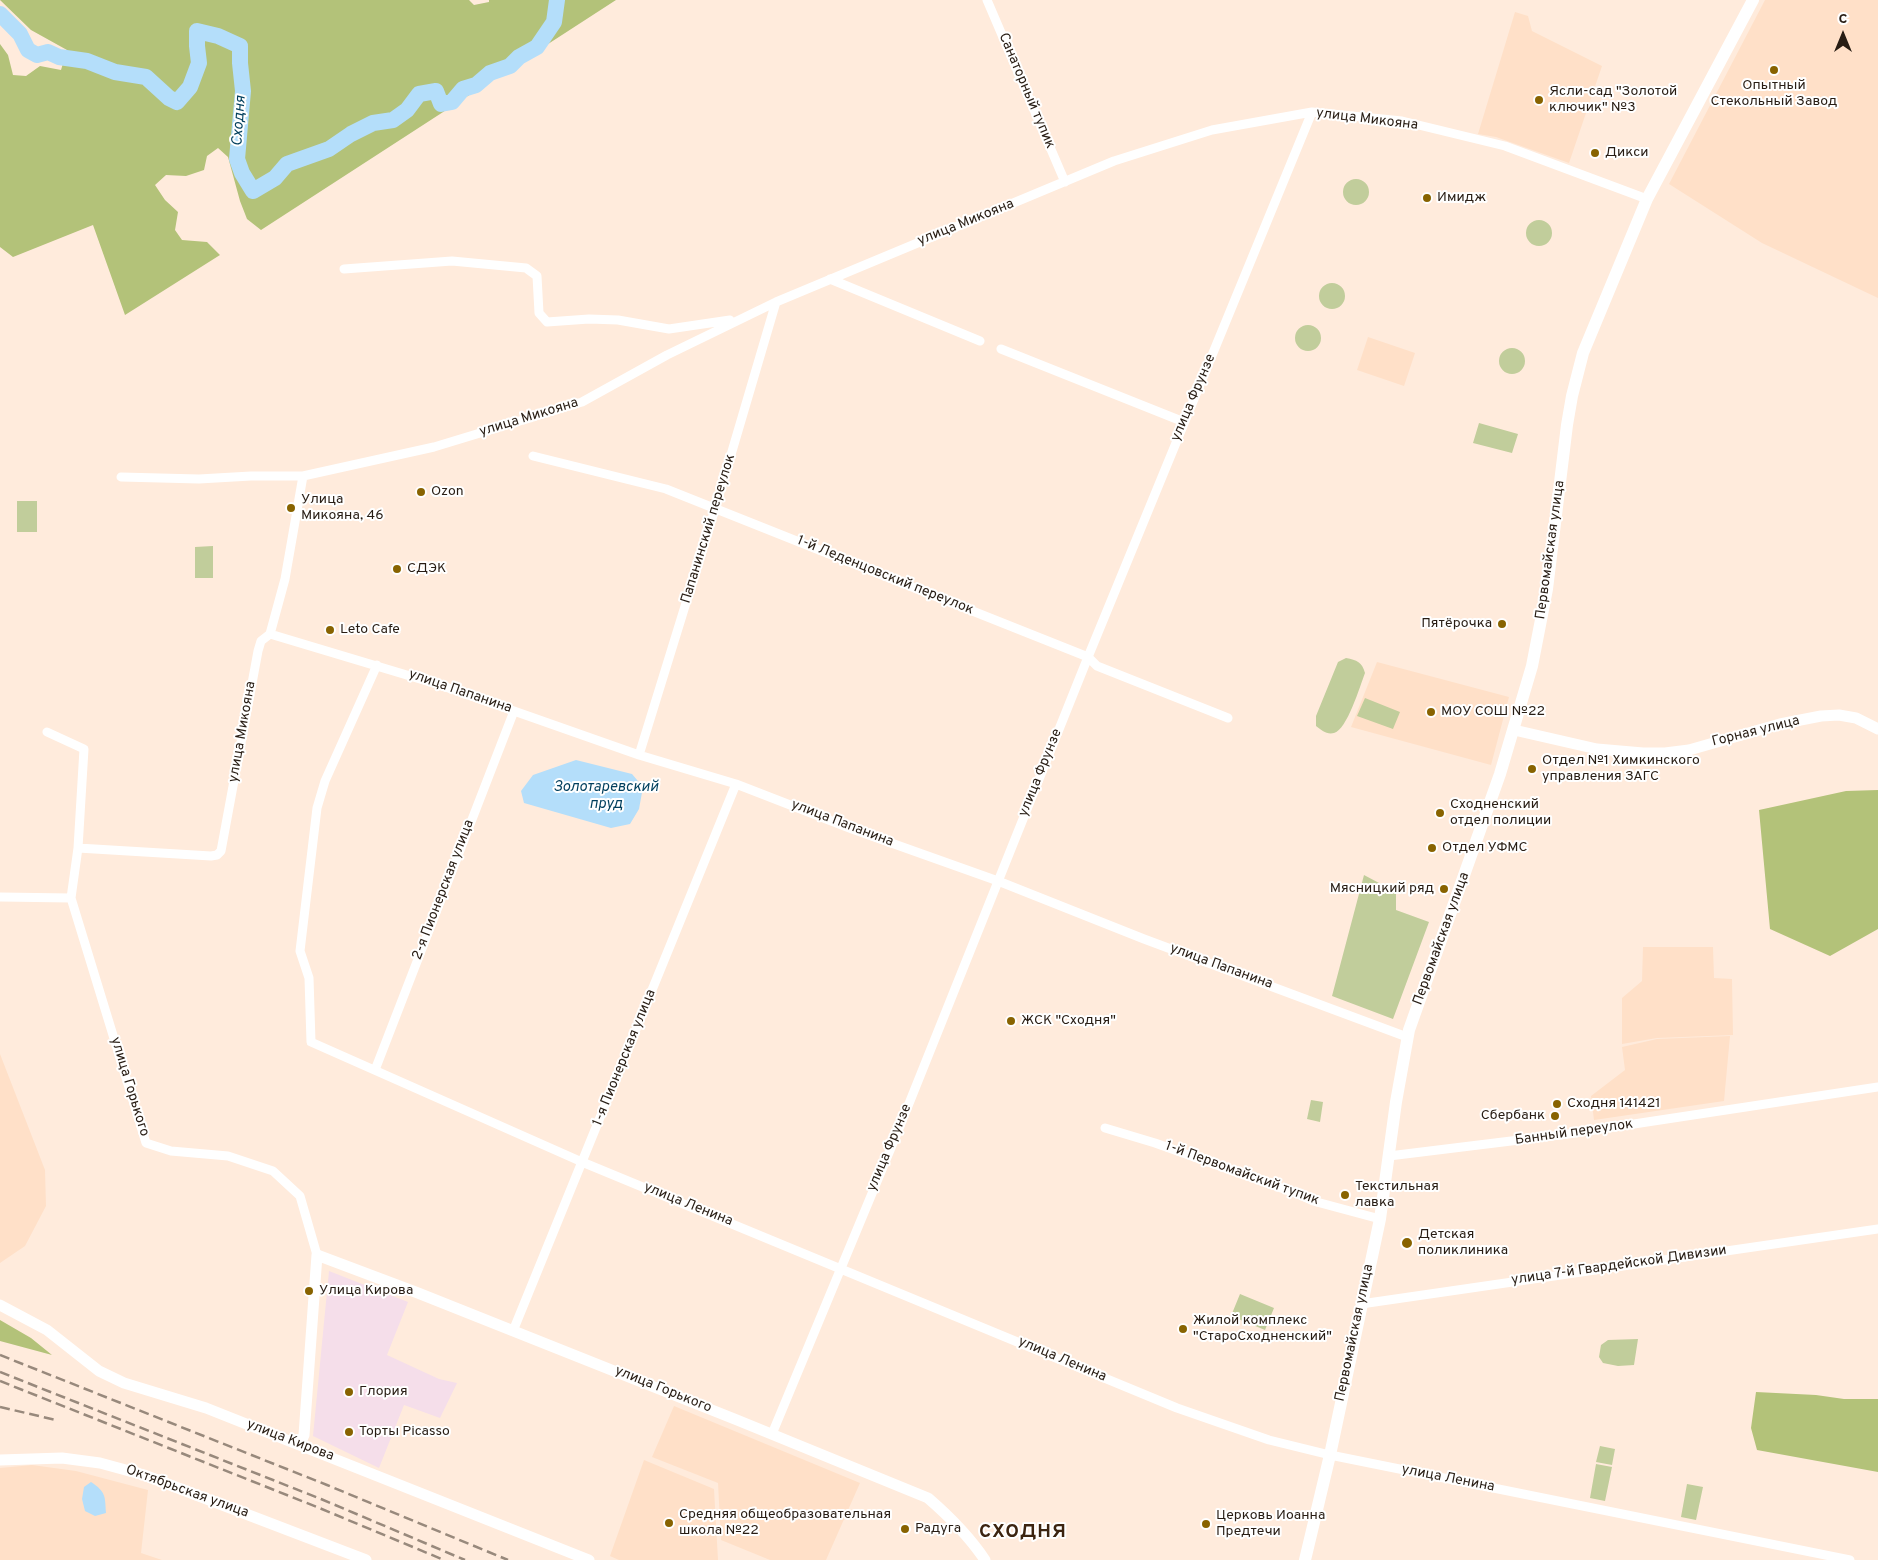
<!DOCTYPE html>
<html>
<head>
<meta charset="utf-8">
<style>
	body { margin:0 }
	#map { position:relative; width:1878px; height:1560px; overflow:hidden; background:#ffebdc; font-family:Overpass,sans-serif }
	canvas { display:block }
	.north { position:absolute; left:1818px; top:10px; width:50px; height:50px; -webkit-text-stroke:4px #fff; paint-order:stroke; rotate:0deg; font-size:14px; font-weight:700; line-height:20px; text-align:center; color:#281d14 }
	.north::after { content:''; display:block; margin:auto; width:18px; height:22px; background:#281d14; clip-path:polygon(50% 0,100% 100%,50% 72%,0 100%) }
</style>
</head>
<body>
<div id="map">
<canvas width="1878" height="1560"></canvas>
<div class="north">С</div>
</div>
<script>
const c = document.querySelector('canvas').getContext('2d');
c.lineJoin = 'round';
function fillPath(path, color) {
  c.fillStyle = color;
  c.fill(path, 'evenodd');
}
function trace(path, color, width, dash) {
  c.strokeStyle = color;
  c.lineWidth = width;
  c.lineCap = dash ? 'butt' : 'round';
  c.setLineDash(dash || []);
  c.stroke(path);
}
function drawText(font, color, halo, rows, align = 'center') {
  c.font = font + ' Overpass,sans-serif';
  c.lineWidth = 4;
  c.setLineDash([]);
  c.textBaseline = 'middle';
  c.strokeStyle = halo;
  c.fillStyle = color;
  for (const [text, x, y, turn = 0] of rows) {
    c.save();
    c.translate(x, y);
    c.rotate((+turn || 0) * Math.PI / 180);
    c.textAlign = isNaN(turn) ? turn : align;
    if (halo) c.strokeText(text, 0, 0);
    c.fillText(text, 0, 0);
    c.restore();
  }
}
const commercial = new Path2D(`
	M329 1271 408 1302 387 1355 439 1379 457 1383 440 1418 404 1405 379 1468 313 1436Z`);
const built = new Path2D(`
	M1765 0H1878V298L1762 243 1669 184Z
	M1515 12 1528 16 1532 31 1602 66 1569 163 1496 137 1478 134Z
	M1368 337 1415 353 1404 386 1357 370Z
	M1377 662 1509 697 1491 765 1351 727Z
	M1643 947H1713L1714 978 1732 979 1733 1035 1657 1038 1622 1044V998L1642 981Z
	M1730 1036 1724 1101 1594 1120 1591 1096 1625 1070 1622 1047 1657 1039Z
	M0 1054 45 1170 46 1206 25 1246 0 1263Z
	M674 1406 860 1483 826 1560H770L721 1540 718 1483 652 1457Z
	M644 1460 714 1489 718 1560H619L610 1556Z
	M32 1465 76 1471 148 1490 141 1553 162 1560H0V1468Z`);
const green = new Path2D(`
	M1343 192a13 13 0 1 1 26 0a13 13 0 1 1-26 0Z
	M1526 233a13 13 0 1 1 26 0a13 13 0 1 1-26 0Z
	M1319 296a13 13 0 1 1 26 0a13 13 0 1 1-26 0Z
	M1295 338a13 13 0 1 1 26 0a13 13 0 1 1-26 0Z
	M1499 361a13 13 0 1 1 26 0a13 13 0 1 1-26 0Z
	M1479 423 1518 434 1512 453 1473 443Z
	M17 501H37V532H17Z
	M213 546V578H195V547Z
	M1346 658C1357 660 1362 662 1365 673 1360 686 1347 730 1334 733 1327 735 1321 730 1316 726V716L1338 662Z
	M1365 698 1400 712 1393 729 1357 716Z
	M1364 875 1396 892V910L1429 922 1393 1019 1332 996Z
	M1311 1100 1323 1102 1320 1122 1307 1119Z
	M1240 1294 1274 1308 1265 1330 1231 1316Z
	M1638 1339 1634 1365 1618 1366 1603 1363 1599 1357 1601 1345 1608 1340Z
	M1600 1446 1615 1449 1612 1465 1596 1462Z
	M1596 1464 1612 1467 1605 1501 1590 1498Z
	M1687 1484 1703 1487 1696 1520 1681 1517Z`);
const forest = new Path2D(`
	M0 0H469L474 5 489 2V0H616L261 230 247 219 240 201 228 157 218 148 207 156 204 170 186 176 166 175 155 185 165 200 178 212 175 230 182 240 207 242 220 255 125 315 93 225 13 257 0 247V44L8 55 13 75 26 76 40 66 61 70 67 50 31 30Z
	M1878 790V929L1830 956 1770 929 1759 810 1846 791Z
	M0 1320 31 1338 52 1355 0 1341Z
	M1756 1392 1816 1395 1844 1399H1878V1472L1757 1450 1751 1428Z`);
const water = new Path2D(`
	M576 760 632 774 643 787 639 809 630 824 611 828 524 803 521 791 533 775Z
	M91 1482C106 1492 105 1496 106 1513L95 1516 85 1511 82 1499 84 1487Z`);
const river = new Path2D(`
	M0 14 20 34 28 50 37 55 48 52 59 57 87 61 115 72 146 77 169 98 177 102 190 87 199 63 197 46V31L218 36 240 46V63L243 91 237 159 242 173 253 191 275 178 287 164 329 149 351 134 373 123 393 120 407 110 419 94 436 91 441 104 452 102 463 89 476 85 490 73 510 66 519 57 537 47 554 22 557 0`);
const minor = new Path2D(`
	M987 0 1065 182
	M344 269 452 261 526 268 537 276 539 313 547 322 589 319 618 320 669 329 730 320
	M830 279 980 341
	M1001 349 1184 422
	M533 456 666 489 1088 657 1097 666 1228 718
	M121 477 199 479 251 476H303
	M270 634 440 685 639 755 736 784 852 829 998 881 1144 939 1407 1037
	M377 665 325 781 317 808 300 951 309 978 311 1042 582 1162 1177 1408 1269 1440 1330 1455 1850 1560
	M47 732 84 749 78 848 71 898 146 1143 171 1151 228 1156 273 1171 300 1196 317 1255
	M639 755 715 509 776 302
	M78 848 211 856 217 855 221 851 258 651 261 641 270 634 285 579 303 476 434 447 582 402 667 355 776 302 1114 161 1212 130 1312 112 1402 121 1505 146 1647 199
	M0 897 71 898
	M375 1070 514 711
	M1105 1128 1155 1143 1298 1194 1313 1201 1380 1219
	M1389 1156 1568 1134 1878 1087
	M1361 1304 1878 1229
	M513 1331 736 784
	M772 1434 898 1131 1088 657 1312 112`);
const tertiary = new Path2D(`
	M1514 730 1597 749 1643 753H1665L1689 750 1780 724 1821 716 1839 715 1856 718 1878 729
	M0 1305 47 1330 99 1371 124 1383 206 1408 589 1560
	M300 1444 304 1435 317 1255 418 1293 737 1420 928 1498C950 1517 969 1536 985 1560
	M0 1460 62 1458 100 1463 144 1475 366 1560`);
const secondary = new Path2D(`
	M1305 1560 1330 1455 1380 1219 1396 1102 1409 1030 1500 774 1532 666 1547 589 1567 425 1572 396 1583 353 1647 199 1753 0`);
const rail = new Path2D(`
	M0 1355 327 1485 508 1560
	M0 1372 321 1499 465 1560
	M0 1381 317 1507 444 1560
	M0 1407 56 1420`);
const markers = [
	[1774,70,5,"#886300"],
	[1539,100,5,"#886300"],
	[1595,153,5,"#886300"],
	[1427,198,5,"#886300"],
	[421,492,5,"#886300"],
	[291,508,5,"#886300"],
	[397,569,5,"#886300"],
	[1502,624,5,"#886300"],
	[330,630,5,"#886300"],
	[1431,712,5,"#886300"],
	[1532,769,5,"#886300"],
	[1440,813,5,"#886300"],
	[1432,848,5,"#886300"],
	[1444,889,5,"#886300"],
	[1011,1021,5,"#886300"],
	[1557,1104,5,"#886300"],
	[1555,1116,5,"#886300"],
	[1345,1195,5,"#886300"],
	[1407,1243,6,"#886300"],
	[309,1291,5,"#886300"],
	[1183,1329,5,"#886300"],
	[349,1392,5,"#886300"],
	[349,1432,5,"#886300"],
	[669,1523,5,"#886300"],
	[1206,1524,5,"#886300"],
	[905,1529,5,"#886300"]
];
const poiNames = [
	["Опытный",1774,86,"center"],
	["Стекольный Завод",1774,102,"center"],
	["Ясли-сад \"Золотой",1549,92],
	["ключик\" №3",1549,108],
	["Дикси",1605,153],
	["Имидж",1437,198],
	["Ozon",431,492],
	["Улица",301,500],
	["Микояна, 46",301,516],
	["СДЭК",407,569],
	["Пятёрочка",1492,624,"right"],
	["Leto Cafe",340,630],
	["МОУ СОШ №22",1441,712],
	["Отдел №1 Химкинского",1542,761],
	["управления ЗАГС",1542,777],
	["Сходненский",1450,805],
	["отдел полиции",1450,821],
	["Отдел УФМС",1442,848],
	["Мясницкий ряд",1434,889,"right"],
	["ЖСК \"Сходня\"",1021,1021],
	["Сходня 141421",1567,1104],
	["Сбербанк",1545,1116,"right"],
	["Текстильная",1355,1187],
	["лавка",1355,1203],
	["Детская",1418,1235],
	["поликлиника",1418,1251],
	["Улица Кирова",319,1291],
	["Жилой комплекс",1193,1321],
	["\"СтароСходненский\"",1193,1337],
	["Глория",359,1392],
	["Торты Picasso",359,1432],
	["Средняя общеобразовательная",679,1515],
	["школа №22",679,1531],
	["Церковь Иоанна",1216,1516],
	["Предтечи",1216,1532],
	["Радуга",915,1529]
];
const streetNames = [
	["Санаторный тупик",1026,91,67],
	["улица Микояна",1367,120,7],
	["улица Микояна",966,223,-22],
	["улица Фрунзе",1194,398,-67],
	["улица Микояна",529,418,-17],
	["Папанинский переулок",709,529,-73],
	["Первомайская улица",1551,550,-82],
	["1-й Леденцовский переулок",885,576,22],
	["улица Папанина",460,692,19],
	["улица Микояна",243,732,-80],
	["Горная улица",1756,732,-14],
	["улица Фрунзе",1041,773,-68],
	["улица Папанина",842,824,21],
	["2-я Пионерская улица",444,890,-69],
	["Первомайская улица",1442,939,-70],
	["улица Папанина",1221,967,20],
	["1-я Пионерская улица",625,1058,-68],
	["улица Горького",129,1087,73],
	["Банный переулок",1574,1133,-8],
	["улица Фрунзе",890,1148,-67],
	["1-й Первомайский тупик",1242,1174,20],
	["улица Ленина",688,1205,22],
	["улица 7-й Гвардейской Дивизии",1619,1266,-8],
	["Первомайская улица",1355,1333,-78],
	["улица Ленина",1062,1360,23],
	["улица Горького",663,1390,22],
	["улица Кирова",290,1441,21],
	["улица Ленина",1448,1479,11],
	["Октябрьская улица",187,1492,20]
];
const waterNames = [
	["Сходня",240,121,-86],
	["Золотаревский",606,788],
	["пруд",606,805]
];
const districtNames = [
	["СХОДНЯ",1023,1533]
];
fillPath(commercial, '#f5deea');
fillPath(built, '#ffe0c8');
fillPath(green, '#c1cd9b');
fillPath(forest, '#b3c279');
fillPath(water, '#b4defa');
trace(river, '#b4defa', 16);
trace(minor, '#fff', 9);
trace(tertiary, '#fff', 11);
trace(secondary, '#fff', 12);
trace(rail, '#98897c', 2.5, [10, 5]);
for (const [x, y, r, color] of markers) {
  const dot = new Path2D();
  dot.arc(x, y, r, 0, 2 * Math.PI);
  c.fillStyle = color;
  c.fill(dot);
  trace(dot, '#fff', 2);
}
drawText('14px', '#281d14', '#fff', poiNames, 'left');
drawText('14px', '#281d14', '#fff', streetNames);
drawText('italic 15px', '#013f5d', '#fff', waterNames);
c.letterSpacing = '1px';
drawText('bold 19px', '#3c2410', '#fff', districtNames);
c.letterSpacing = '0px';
</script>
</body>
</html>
